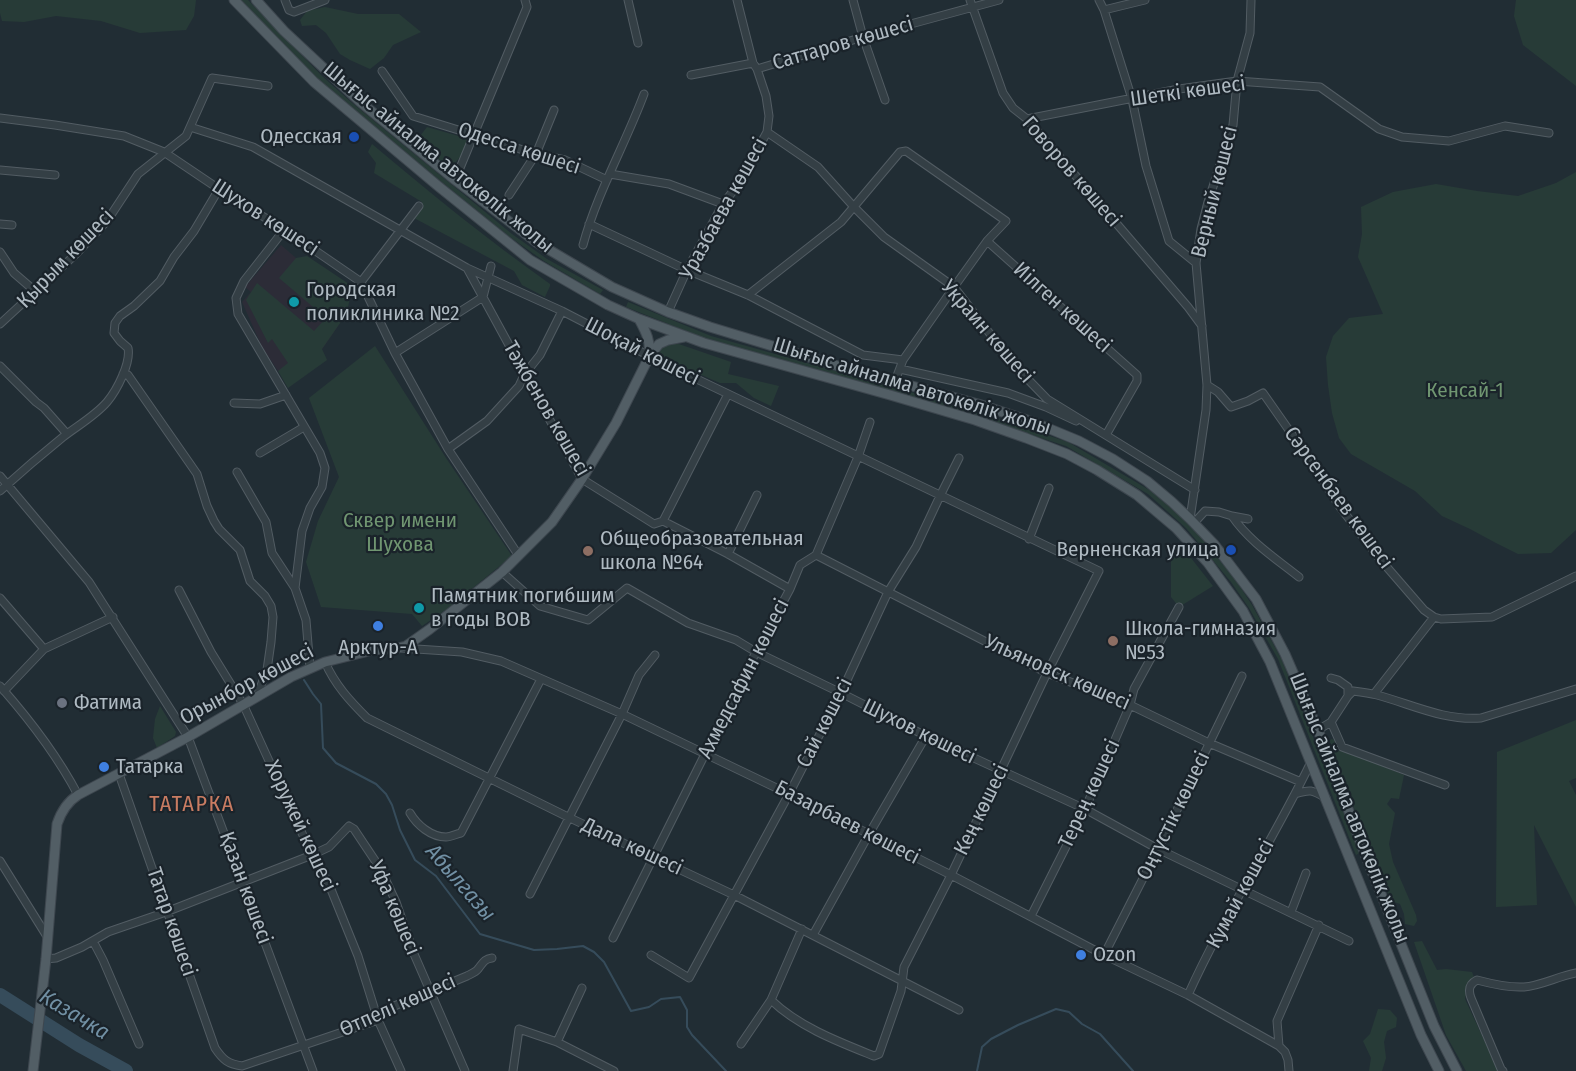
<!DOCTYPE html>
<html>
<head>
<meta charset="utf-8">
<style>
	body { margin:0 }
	canvas { display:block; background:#212d34 }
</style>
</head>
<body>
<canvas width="1576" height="1071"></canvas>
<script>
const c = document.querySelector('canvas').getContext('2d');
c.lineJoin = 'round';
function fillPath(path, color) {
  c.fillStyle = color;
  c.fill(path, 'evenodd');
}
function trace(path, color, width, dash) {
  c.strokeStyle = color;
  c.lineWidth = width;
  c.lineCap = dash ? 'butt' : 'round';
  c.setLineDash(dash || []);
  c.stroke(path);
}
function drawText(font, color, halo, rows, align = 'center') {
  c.font = font + ' "Fira Sans Condensed",sans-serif';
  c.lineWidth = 4.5;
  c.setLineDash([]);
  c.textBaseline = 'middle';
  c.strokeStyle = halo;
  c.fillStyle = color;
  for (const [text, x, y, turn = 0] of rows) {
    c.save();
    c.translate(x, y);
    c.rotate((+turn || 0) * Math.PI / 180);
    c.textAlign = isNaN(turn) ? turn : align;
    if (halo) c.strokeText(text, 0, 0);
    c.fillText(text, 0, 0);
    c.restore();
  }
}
const medical = new Path2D(`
	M281 245 296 258 342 303 347 313 307 371 292 380 278 371 262 347 242 302 251 292 245 287Z`);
const green = new Path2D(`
	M0 0H196L194 16 186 30 140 33 101 21 56 16 24 22 2 21 0 13Z
	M241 0H248L322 76 351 102 512 234 547 259 603 290 600 294 544 261 510 237 438 179 319 80Z
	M1516 0H1576V86L1523 45 1514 16Z
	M325 7 358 14H399L421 32 393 45 384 58 370 69 350 60 340 54 326 33 316 25 302 26 300 20 307 11Z
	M427 127 469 139 464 152 455 163 442 162 417 140Z
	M372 144C430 193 488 240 550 284V286L545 297 522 285 514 271 414 218 422 202 374 173 376 163 368 152Z
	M1576 172V530L1551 553 1518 554 1496 543 1470 529 1442 516 1415 491 1351 454 1339 438 1332 413 1328 385 1326 357 1333 336 1349 318 1383 314 1358 257 1362 234 1361 207 1393 192 1436 184 1477 191 1518 196 1556 183Z
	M307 256 352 286 347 313 322 349 327 360 288 388 278 371 288 363 272 339 268 343 246 300 257 283 314 331 326 318 279 278 296 258Z
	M628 302 711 336 953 404 1068 442 1151 491 1190 524 1235 579 1252 605 1281 658 1360 853 1356 855 1278 659 1249 608 1231 582 1186 528 1148 494 1066 446 951 409 709 340 626 307Z
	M673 342 731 362 728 374 779 386 771 406 754 398 736 383H720L662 358 659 355 660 348Z
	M375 346 446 458 512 556 447 609 422 626 412 614 321 607 306 562 318 521 339 477 309 398Z
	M1177 550 1191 558 1213 586 1179 607 1171 597V556Z
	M160 706 176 732 175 736 157 748 153 738 155 719Z
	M1576 720V778L1569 781 1576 795V907L1534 825 1537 905 1496 907 1497 752Z
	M1332 739 1334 740 1339 751 1348 752 1404 775 1399 799 1391 798 1387 804 1395 813 1389 844 1393 862 1416 915 1417 921 1414 926 1405 924 1404 914 1400 904 1391 901 1331 750 1330 740Z
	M1422 941 1437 970 1446 969 1472 972 1474 977 1469 981 1465 999 1497 1068 1499 1071H1466L1446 1035 1414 942Z
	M1378 1009 1390 1010 1397 1018 1396 1027 1387 1031 1384 1042 1386 1058 1382 1071H1369L1371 1058 1363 1041 1370 1034Z`);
const stream = new Path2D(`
	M304 680 313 694 321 704 323 748 336 763 376 784 386 794 392 805 400 830 415 860 436 876 480 934 534 950 557 949 583 946 594 952 604 962 631 1011 649 1007 661 999 680 997 687 1010V1027L692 1035 726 1071
	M977 1071 982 1047 991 1039 1018 1025 1056 1009 1069 1012 1082 1024 1100 1034 1133 1071`);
const river = new Path2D(`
	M0 995 79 1045 126 1071`);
const minor = new Path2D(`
	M285 0 289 10 294 12 325 0
	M628 0 638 43
	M853 0 863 37 885 100
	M970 0 1003 93 1013 108 1027 119 1188 307 1202 326
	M1099 0 1104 10 1132 99 1146 166 1169 241 1196 263
	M1104 10 1145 0
	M757 69 863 37 999 0
	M382 71 413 116 536 154 565 160 607 180
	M691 75 753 63
	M0 118 55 125 124 136 164 152 219 189 288 232 361 282 395 353 448 449 519 556
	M1027 119 1179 89 1237 81 1320 87 1379 129 1402 137 1449 141 1505 126 1549 133
	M190 127 253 147 467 268 562 311 659 361 1099 571 1047 673 951 875 904 967 901 991 879 1054 874 1056C839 1042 799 1027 771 1000
	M767 132 818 167 854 207 884 237 954 287 1014 365 1047 399 1195 490
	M0 170 55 175
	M610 174 669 184 723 204
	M455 180 527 7 525 0
	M509 195 536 154 554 110
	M0 224 12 225
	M589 224 687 270 748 295 863 355 903 360
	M284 230 244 281 236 298 238 314 320 453 325 468 322 487 310 508 302 531 295 588
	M987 241 1137 375V381L1106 435 1105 434
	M583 245C597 193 625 145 644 94
	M0 252 14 273 36 292
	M467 268 582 479 654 524 663 521 728 394
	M361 282 419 206
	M748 295 841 222 900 152 906 151 1006 221 987 241 954 287 903 360 895 381
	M668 312 687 270 723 204 740 182 767 132 769 116 766 96 757 69 753 63 737 0
	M0 324 77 253 107 221 138 174 186 136 212 78 268 86
	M395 353 483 297 491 266
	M0 366 36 402 44 408 67 434
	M900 369 1008 393 1046 407 1076 421
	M123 374 128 375 188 461 197 474 207 506 214 521 219 529 240 550 250 581 265 596 271 606 273 617 271 642 267 670 257 696
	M1207 385 1218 392 1231 407 1248 401 1263 393 1312 463 1340 507 1379 558 1424 610 1434 617 1441 619 1492 617 1576 576
	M234 403 260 404 286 395
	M448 449 487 421 519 386 524 375 540 355 562 311
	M260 453 304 427
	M237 472 266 522 272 553 295 588 306 620 310 668
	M0 476 89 582 188 737 313 1071
	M0 491C21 472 42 454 63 437 77 426 95 416 107 402 117 390 131 363 128 348L120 341 114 333 115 323 120 316 134 306 160 281 174 257 194 231 219 189
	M1232 516 1248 519
	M1190 519 1206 410 1207 385 1196 263 1201 229 1208 202 1233 125 1237 81 1250 33 1251 0
	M663 521 728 554 790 589
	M1194 523 1205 511 1219 512 1232 516C1249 541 1275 558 1299 577
	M1029 539 1049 488
	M728 554 757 495
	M816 555 1047 673 1130 705 1209 743 1301 782
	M502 572 540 606 588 620 627 588 688 623 736 640 756 652 841 693 926 736 1085 809 1158 849 1349 941
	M179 590 211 652 243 704 312 855 328 882 358 956 378 1020 401 1071
	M0 598 44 649
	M401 648 462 652 501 661 622 714 789 794 951 875 1104 955 1188 995 1279 1046
	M325 662C335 685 350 701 367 718L570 818 734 895 959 1010
	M0 686C30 720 57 755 78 795
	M4 691 44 649 113 617
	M1374 694 1434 617
	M1348 696 1353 691C1361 692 1369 693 1377 695 1411 704 1444 721 1481 718L1576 689
	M1331 722 1342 747 1445 785
	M1318 730 1331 722 1348 696V687L1338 680 1331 678
	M119 774 215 1048C223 1060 228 1064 242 1066L378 1020 382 1013 387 1009 467 976C471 974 476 972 478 969 483 963 484 959 492 958
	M1295 794C1311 789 1312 790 1326 798
	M410 813C417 825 431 837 446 837 451 837 456 834 461 833L541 679
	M0 861 48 938
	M530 894 622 714 639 675 655 655
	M1291 912 1306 873
	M1031 916 1085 809 1130 705 1134 689 1179 607
	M813 935 869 834 926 736
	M613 938 756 652 790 589 800 565 816 555 858 457 870 422
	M93 941 103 960 139 1044
	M651 955 689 978 789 794 841 693 888 592 916 547 940 496 959 458
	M1104 955 1158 849 1242 676
	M46 959 56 958 82 947 108 932 166 912 312 855 329 847 349 826 354 829 380 868 396 902 414 954 465 1071
	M1188 995C1224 915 1273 841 1311 762
	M557 1042 582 988
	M741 1044 771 1000 802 929
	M513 1071 519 1029 557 1042 614 1071
	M1289 1071 1288 1060 1285 1052 1279 1046 1277 1021 1319 925
	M1503 1071 1501 1069 1471 998C1468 990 1469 984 1477 980 1492 984 1508 988 1524 987 1540 986 1559 976 1576 973`);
const major = new Path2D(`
	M234 0 314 82 438 186 530 260 608 305 639 319 704 343 890 395 975 420 1026 438 1067 454 1097 470 1137 495 1176 528 1208 563 1243 611 1270 662 1421 1035 1439 1071
	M256 0 284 31 359 101 455 180 536 242 612 287 668 312 710 327 835 365 978 404 1033 422 1079 441 1113 459 1147 481 1172 502 1190 519 1214 544 1256 599 1285 654 1318 730 1367 859 1434 1026 1457 1071
	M639 319C646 332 651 341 649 356
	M33 1071 46 959 57 824C61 812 67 802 78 795L188 737 291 677 325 662 373 650 398 648 406 646 430 629 502 572 552 522 582 479 616 423 649 357 659 344 668 340 684 337`);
const markers = [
	[354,137,6,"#1a4fb4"],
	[294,302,6,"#0f9aa8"],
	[1231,550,6,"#1a4fb4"],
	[588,551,6,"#8d6e63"],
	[419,608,6,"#0f9aa8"],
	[378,626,6,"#3f7fe0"],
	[1113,641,6,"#8d6e63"],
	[62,703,6,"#6b7280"],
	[104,767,6,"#3f7fe0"],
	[1081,955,6,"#3f7fe0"]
];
const streetNames = [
	["Саттаров көшесі",843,44,-16],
	["Шеткі көшесі",1188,92,-8],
	["Одесса көшесі",519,149,18],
	["Шығыс айналма автокөлік жолы",438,158,39],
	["Говоров көшесі",1071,172,49],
	["Верный көшесі",1215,192,-76],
	["Уразбаева көшесі",724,209,-61],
	["Шухов көшесі",265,218,33],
	["Қырым көшесі",66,259,-46],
	["Иілген көшесі",1062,308,42],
	["Украин көшесі",987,332,49],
	["Шоқай көшесі",642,352,27],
	["Шығыс айналма автокөлік жолы",912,387,17],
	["Тәжбенов көшесі",546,409,60],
	["Сәрсенбаев көшесі",1338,498,54],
	["Ульяновск көшесі",1057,673,24],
	["Ахмедсафин көшесі",744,679,-63],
	["Орынбор көшесі",247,685,-28],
	["Сай көшесі",825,723,-63],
	["Шухов көшесі",919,732,26],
	["Терең көшесі",1090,794,-65],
	["Шығыс айналма автокөлік жолы",1349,808,68],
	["Кең көшесі",982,810,-64],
	["Оңтүстік көшесі",1174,816,-64],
	["Базарбаев көшесі",847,823,27],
	["Хоружей көшесі",300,826,65],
	["Дала көшесі",632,847,25],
	["Қазан көшесі",245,888,70],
	["Кумай көшесі",1241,894,-62],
	["Уфа көшесі",394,908,67],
	["Татар көшесі",171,922,71],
	["Өтпелі көшесі",398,1006,-24]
];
const poiNames = [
	["Одесская",342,137,"right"],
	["Городская",306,290],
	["поликлиника №2",306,314],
	["Общеобразовательная",600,539],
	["школа №64",600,563],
	["Верненская улица",1219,550,"right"],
	["Памятник погибшим",431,596],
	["в годы ВОВ",431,620],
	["Школа-гимназия",1125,629],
	["№53",1125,653],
	["Арктур-А",378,648,"center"],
	["Фатима",74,703],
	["Татарка",116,767],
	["Ozon",1093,955]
];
const parkNames = [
	["Кенсай-1",1465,391],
	["Сквер имени",400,521],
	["Шухова",400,545]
];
const neighbourhoodNames = [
	["ТАТАРКА",192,805]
];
const waterNames = [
	["Абылгазы",460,883,49],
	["Казачка",74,1015,31]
];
fillPath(medical, '#2c2c37');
fillPath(green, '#273b37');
trace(stream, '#364c5b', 2);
trace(river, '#364c5b', 14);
trace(minor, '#525c63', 9);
trace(major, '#3e474f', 11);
trace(minor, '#343f45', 7);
trace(major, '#525e65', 9);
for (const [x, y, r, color] of markers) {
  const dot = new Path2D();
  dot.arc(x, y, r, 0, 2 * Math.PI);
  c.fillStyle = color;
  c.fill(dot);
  trace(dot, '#1a232a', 2);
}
drawText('21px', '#afbac2', '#1a232a', streetNames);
drawText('21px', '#afbac2', '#1a232a', poiNames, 'left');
drawText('21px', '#709671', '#1a232a', parkNames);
c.letterSpacing = '1.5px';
drawText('22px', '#c97c62', '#1a232a', neighbourhoodNames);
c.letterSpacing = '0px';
drawText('italic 22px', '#7190a4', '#1a232a', waterNames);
</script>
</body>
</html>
